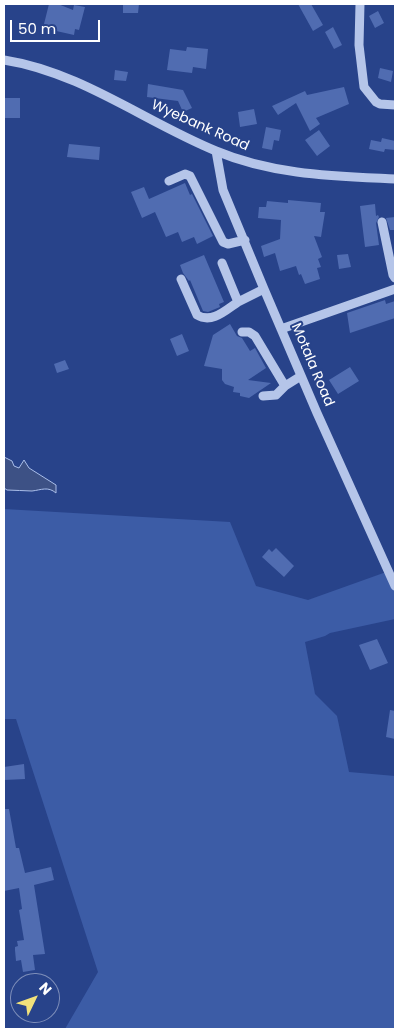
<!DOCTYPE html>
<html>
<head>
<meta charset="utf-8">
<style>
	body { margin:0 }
	#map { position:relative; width:399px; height:1033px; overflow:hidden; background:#28438a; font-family:Poppins,sans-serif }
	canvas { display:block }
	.frame { position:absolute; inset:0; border:5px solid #fff; pointer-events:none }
	.north { position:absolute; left:10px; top:973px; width:50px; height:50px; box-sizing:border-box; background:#28438a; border:1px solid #7e8eb9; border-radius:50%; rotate:48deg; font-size:14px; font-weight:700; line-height:20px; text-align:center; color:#fff }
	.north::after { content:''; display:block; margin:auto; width:18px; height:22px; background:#f1e17b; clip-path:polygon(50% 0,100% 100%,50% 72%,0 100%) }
	.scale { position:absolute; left:10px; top:20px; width:90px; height:22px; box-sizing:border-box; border:2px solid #fff; border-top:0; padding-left:6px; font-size:15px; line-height:18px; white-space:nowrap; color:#fff; -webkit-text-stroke:4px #28438a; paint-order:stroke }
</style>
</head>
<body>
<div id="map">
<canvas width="399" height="1033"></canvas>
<div class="frame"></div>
<div class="north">N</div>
<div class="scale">50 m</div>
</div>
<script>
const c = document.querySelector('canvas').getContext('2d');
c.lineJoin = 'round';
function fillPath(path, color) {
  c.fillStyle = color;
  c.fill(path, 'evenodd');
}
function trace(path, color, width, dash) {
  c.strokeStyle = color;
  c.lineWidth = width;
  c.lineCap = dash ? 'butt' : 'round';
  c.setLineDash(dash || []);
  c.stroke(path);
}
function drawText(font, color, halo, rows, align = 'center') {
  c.font = font + ' Poppins,sans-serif';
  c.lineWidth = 4;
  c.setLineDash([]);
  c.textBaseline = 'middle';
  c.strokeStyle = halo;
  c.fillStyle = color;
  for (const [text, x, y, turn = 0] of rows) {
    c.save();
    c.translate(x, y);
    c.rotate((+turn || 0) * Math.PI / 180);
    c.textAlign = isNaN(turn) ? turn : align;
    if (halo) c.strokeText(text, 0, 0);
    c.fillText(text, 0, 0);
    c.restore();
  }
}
const green = new Path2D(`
	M4 509 230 522 256 586 308 600 389 571 395 584V619L330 633 325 636 305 642 315 694 337 716 349 772 395 776V1029H65L98 972 16 719H4Z`);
const water = new Path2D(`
	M4 457 12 461 14 466 19 468 24 460 29 468 56 485V493C48 486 41 490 32 491 24 491 15 490 7 490L4 488Z`);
const building = new Path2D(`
	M49 4H58L73 10 74 5 85 7 79 30 75 29 74 35 43 28Z
	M123 4H139L138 13H123Z
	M298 4H311L323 25 313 31Z
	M378 11 384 23 375 28 369 16Z
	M333 27 342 45 334 49 325 32Z
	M187 47 208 49 206 69 193 67 192 73 167 70 170 49 186 51Z
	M380 68 393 71 391 82 378 78Z
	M115 70 128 72 126 81 114 80Z
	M148 84 183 90 192 108 183 112 178 101 147 97Z
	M344 87 349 104 316 118 320 124 310 131 296 103 278 115 272 106 305 91 307 95Z
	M4 98H20V118H4Z
	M254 109 257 124 240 127 238 112Z
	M266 127 281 130 279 141 274 140 272 150 262 148Z
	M319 130 330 146 317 156 305 140Z
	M382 138 395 141V150L385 149 384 152 369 149 371 140 381 142Z
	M69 144 100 147 99 160 67 157Z
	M185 183 190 195 192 194 213 236 197 244 194 237 182 242 178 232 166 237 155 212 142 218 131 192 144 187 149 199Z
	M288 200 321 203 320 212H325L321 237 314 236 322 257 318 259 321 267 317 268 320 279 305 284 301 274 299 275 296 266 280 271 275 253 264 257 261 246 280 239 281 220 258 218 259 207H266L267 201 288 203Z
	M375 204 376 216 378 215 379 217 376 223 379 245 365 247 360 206Z
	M395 217V230H390L386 218Z
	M348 254 351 267 339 269 337 255Z
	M204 255 224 302 219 304 220 307 208 312 203 311 190 280 189 281 183 273 180 265Z
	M385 300 386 304 395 301V318L350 333 347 313Z
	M230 324 237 336 242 338 250 351 255 348 266 368 248 380 271 383 249 398 240 396V393L233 392 234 387 225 384 222 380V369L204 366 213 335Z
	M182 334 189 351 177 356 170 339Z
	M65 360 69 369 57 373 54 364Z
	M350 367 359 381 338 394 329 380Z
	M276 548 294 566 284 577 262 557 269 549 272 552Z
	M377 639 388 663 370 670 359 645Z
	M390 710 395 711V739L386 737Z
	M24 764 25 779 4 780V767Z
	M4 809H9L16 848H19L25 873 51 867 54 880 34 885 45 954 33 955 35 970 23 972 21 960 16 961 15 950V947L18 946 17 941 24 940 19 910 22 909 19 888 4 891Z`);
const minor = new Path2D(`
	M360 4 359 45 364 87 376 102 380 104 395 105
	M4 60C81 72 145 122 216 151 273 175 334 176 395 179
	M216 151 223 190 264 289 317 413 395 586
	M169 181 185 174 190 176 223 242 228 244 245 240
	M382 222 393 275 395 278
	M222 263 238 302 264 289
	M181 279 197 315C212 324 226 310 238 302
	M281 329 395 289
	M242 332H249L255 336 285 386 301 376
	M263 396 276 395 285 386`);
const streetNames = [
	["Wyebank Road",200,126,24],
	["Motala Road",312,365,67]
];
fillPath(green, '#3c5ca6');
fillPath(water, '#3d5185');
trace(water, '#aabee9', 1);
fillPath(building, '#506cb1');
trace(minor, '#b5c5e9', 9);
drawText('14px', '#fff', '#28438a', streetNames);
</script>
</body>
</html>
